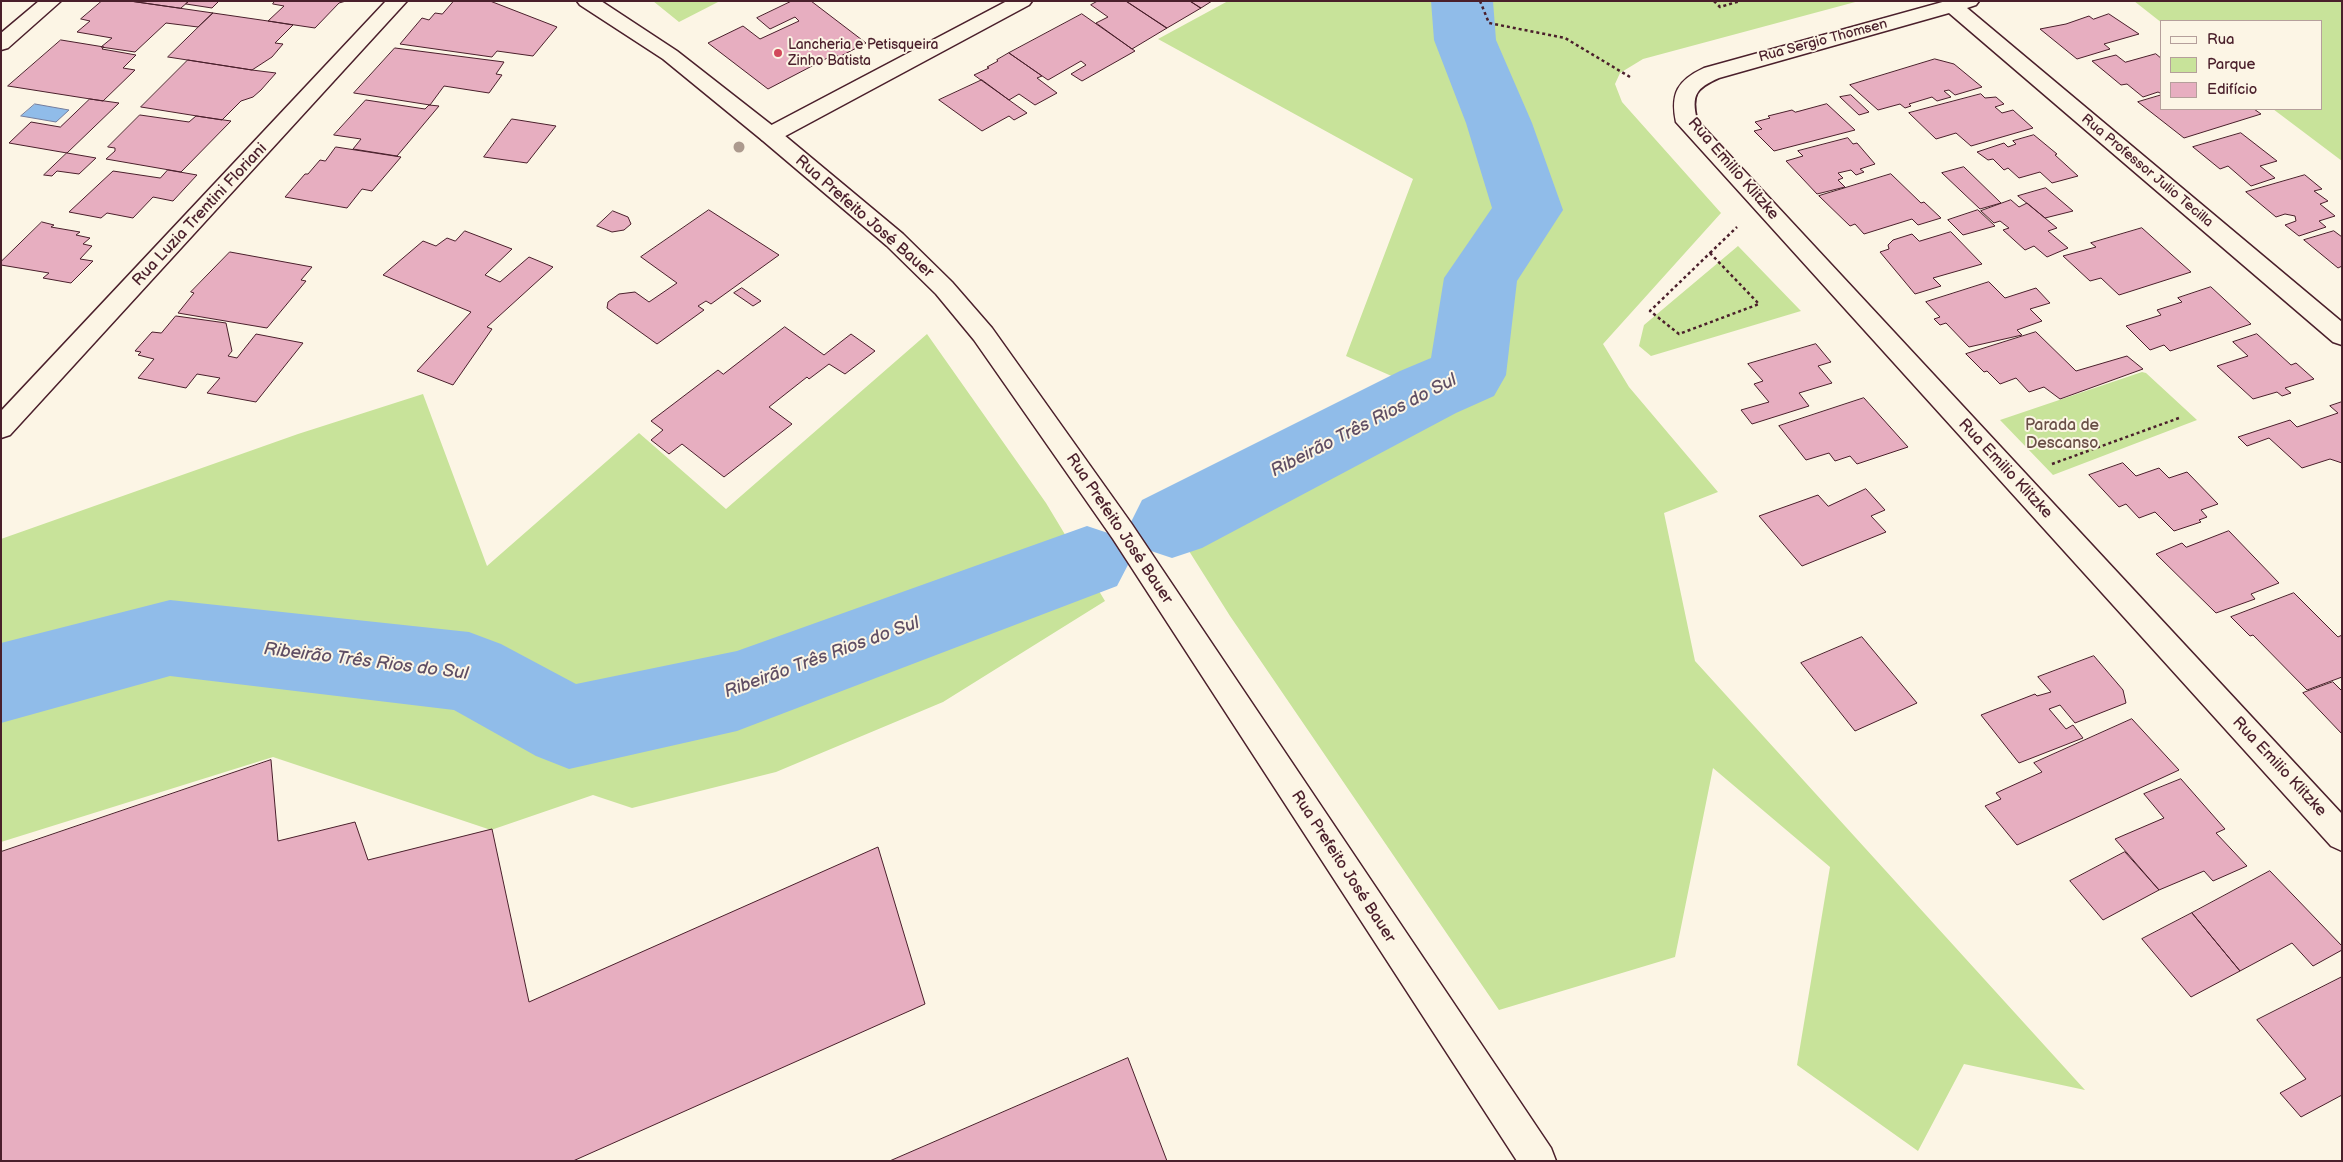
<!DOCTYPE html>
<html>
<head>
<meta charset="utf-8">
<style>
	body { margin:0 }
	#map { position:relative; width:2343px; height:1162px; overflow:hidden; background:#fcf5e5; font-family:"Balsamiq Sans",sans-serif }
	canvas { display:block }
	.frame { position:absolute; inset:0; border:2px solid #4a1f2b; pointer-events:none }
	.legend { position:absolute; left:2160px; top:20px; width:162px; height:90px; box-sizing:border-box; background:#fcf5e5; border:1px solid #b59f9b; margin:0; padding:6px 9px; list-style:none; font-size:15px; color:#4a1f2b }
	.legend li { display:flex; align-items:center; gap:10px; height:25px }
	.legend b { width:25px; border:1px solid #b59f9b }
</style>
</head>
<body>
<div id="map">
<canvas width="2343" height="1162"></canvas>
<div class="frame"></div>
<ul class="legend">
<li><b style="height:6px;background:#fcf5e5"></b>Rua</li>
<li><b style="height:14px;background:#c8e39a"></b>Parque</li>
<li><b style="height:14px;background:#e7aec0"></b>Edifício</li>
</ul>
</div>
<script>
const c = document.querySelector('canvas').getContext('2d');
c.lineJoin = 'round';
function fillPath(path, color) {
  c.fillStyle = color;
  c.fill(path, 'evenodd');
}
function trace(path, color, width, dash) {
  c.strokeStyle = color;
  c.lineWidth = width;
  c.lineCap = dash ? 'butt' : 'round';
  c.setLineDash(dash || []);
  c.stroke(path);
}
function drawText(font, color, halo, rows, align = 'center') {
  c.font = font + ' "Balsamiq Sans",sans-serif';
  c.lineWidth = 4;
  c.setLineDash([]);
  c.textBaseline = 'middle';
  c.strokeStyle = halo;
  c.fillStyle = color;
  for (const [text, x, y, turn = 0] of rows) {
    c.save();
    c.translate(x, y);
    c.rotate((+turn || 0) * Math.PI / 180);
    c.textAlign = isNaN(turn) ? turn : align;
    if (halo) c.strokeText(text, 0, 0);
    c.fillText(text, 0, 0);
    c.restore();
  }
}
const green = new Path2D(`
	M653 1H720L679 22Z
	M1228 1H1859L1643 59 1620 73 1615 84 1622 102 1721 213 1603 344 1629 387 1718 492 1664 513 1695 661 2085 1090 1964 1064 1918 1151 1797 1065 1830 867 1713 768 1675 957 1499 1010 1230 616 1172 524 1428 392 1346 356 1413 179 1158 39Z
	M2134 1H2342V161L2273 109H2322V21H2162V23Z
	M1738 246 1801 311 1651 356 1639 346 1644 325Z
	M927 334 1046 503 1105 601 943 702 776 772 632 808 593 795 491 830 273 757 1 842V539L298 434 423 394 487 566 639 433 726 509Z
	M2142 372 2146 373 2197 420 2053 475 2000 420Z`);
const water = new Path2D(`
	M35 104 69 110 56 122 21 116Z`);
const river = new Path2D(`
	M1431 1H1493L1496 40 1532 123 1563 210 1517 281 1506 375 1494 396 1456 413 1202 548 1172 558 1142 548 1130 524 1142 500 1400 371 1431 358 1444 278 1492 208 1466 123 1434 40Z
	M1087 526 1117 536 1130 561 1117 586 737 731 569 769 536 756 454 710 170 676 1 723V643L170 600 469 632 501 644 576 684 737 651Z`);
const building = new Path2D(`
	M102 1H130L213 13 198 27 166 23 135 52 101 47 112 38 77 32 90 21 81 19Z
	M130 1H189L181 8Z
	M189 1H219L212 8 186 4Z
	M275 1H346L339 3 315 28 268 21 284 6 273 4Z
	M454 1H490L557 27 533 56 497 51 492 57 400 44 422 18 429 20 435 13 442 14Z
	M792 1H811L866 43 839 57 835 54 768 89 708 43 743 26 760 39 799 21 795 17 770 29 757 18Z
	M1098 1H1126L1167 28 1132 49 1096 23 1108 17 1091 5Z
	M1126 1H1190L1201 8 1167 28Z
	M1190 1H1212L1201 8Z
	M213 13 268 21 293 25 275 43 283 44 272 57 252 70 168 57Z
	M1082 14 1135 51 1082 81 1071 74 1086 65 1081 61 1048 80 1009 53Z
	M2109 14 2139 34 2104 44 2110 49 2077 59 2040 29 2066 24 2089 16 2093 19Z
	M61 40 104 47 102 49 136 55 123 68 135 70 103 101 8 86Z
	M395 48 504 62 496 74 502 75 489 93 444 86 430 105 354 93Z
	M1009 53 1042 76 1037 78 1057 93 1035 105 1019 94 1009 100 974 75 989 68 987 67 998 61 997 60Z
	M2156 54 2162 59V94L2158 92 2143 97 2127 84 2121 85 2092 61 2116 55 2125 62Z
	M1935 59 1954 64 1982 87 1955 95 1949 90 1944 91 1951 97 1937 101 1932 97 1909 104 1911 106 1905 108 1900 104 1878 110 1850 85Z
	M188 60 252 70 276 73 261 90 253 97 241 101 222 120 141 107Z
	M982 80 1009 100 1027 113 1014 120 1009 116 982 131 939 100Z
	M1981 94 1985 98 1996 97 2004 104 1995 107 2002 113 2013 110 2033 128 1971 146 1956 133 1936 139 1909 113Z
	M1851 95 1869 112 1859 115 1840 97Z
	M2162 95V109H2254L2261 114 2184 138 2138 102Z
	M90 99 119 103 67 153 9 143 31 122 60 127Z
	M366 100 425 109 429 105 439 106 397 156 353 149 361 139 334 135Z
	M1827 104 1855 130 1774 151 1754 131 1762 129 1755 122 1770 118 1768 116 1792 110 1795 112Z
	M140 115 189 122 196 116 231 121 181 172 106 159 115 151V148L108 147Z
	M512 119 556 126 527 163 484 157Z
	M2241 133 2277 161 2260 166 2275 178 2251 186 2228 166 2220 169 2193 147Z
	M2034 135 2057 154 2055 155 2078 176 2052 183 2040 172 2019 178 2008 168 2004 170 1993 159 1988 160 1977 152 2004 143 2008 147 2016 144 2013 141Z
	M1848 138 1853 144 1857 143 1875 164 1860 169 1864 172 1856 175 1851 170 1838 173 1843 178 1838 180 1845 187 1817 194 1786 161 1803 156 1798 151Z
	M336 147 401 157 372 191 362 189 347 208 285 197 305 174H308L320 160 325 161Z
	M67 153 96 158 79 174 57 171 52 176 44 175Z
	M1964 167 2001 203 1980 209 1942 173Z
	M168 170 197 175 173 201 153 197 133 218 107 213 101 218 69 212 113 171 160 178Z
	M1891 174 1921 203 1924 202 1941 218 1918 225 1912 219 1864 234 1855 224 1850 226 1819 196Z
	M2305 175 2322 189 2314 191 2328 201 2320 204 2335 216 2319 221 2326 227 2299 236 2285 225 2296 221 2295 216 2285 214 2276 217 2246 192Z
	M2046 188 2073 211 2045 218 2018 196Z
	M2011 200 2019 207 2027 203 2057 228 2048 231 2068 248 2047 257 2034 246 2025 250 2003 230 2009 228 2000 221 1994 223 1981 211Z
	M709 210 779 255 711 304 706 301 698 306 704 310 657 344 607 308 608 302 619 294 635 292 649 302 677 283 641 257Z
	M1978 210 1995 226 1963 235 1948 220Z
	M613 211 628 217 631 224 624 230 612 232 597 226Z
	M42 222 54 225 51 227 80 232 76 235 90 238 83 244 92 246 80 259 93 261 71 283 43 278 49 273 1 265V262Z
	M2142 228 2191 272 2119 295 2101 278 2090 281 2063 256 2096 247 2091 243Z
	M465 231 512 249 485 275 500 282 529 257 553 267 487 327 492 329 453 385 417 371 471 312 383 275 423 241 436 246 447 238 455 241Z
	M2334 231 2342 237V266L2338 268 2304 240Z
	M1951 232 1982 264 1933 278 1941 286 1915 294 1880 252 1889 249 1888 245 1893 240 1912 234 1919 241Z
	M230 252 312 267 301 280 306 281 267 328 178 313 194 293 191 292Z
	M1989 282 2005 298 2036 288 2050 303 2030 309 2042 321 2017 330 2022 335 1969 347 1946 323 1940 325 1934 319 1940 317 1926 302Z
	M2211 287 2251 324 2170 351 2164 345 2150 350 2126 326 2161 315 2157 310 2182 302 2178 298Z
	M742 288 761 301 753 306 734 293Z
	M176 316 226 323 232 351 228 356 237 358 256 334 303 343 256 402 207 393 220 378 197 374 186 388 138 378 154 359 138 355 141 352 135 351 152 332 161 333Z
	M785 327 824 355 851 334 875 351 845 374 829 364 809 379 807 377 769 407 792 424 724 477 682 444 669 454 651 440 663 430 651 421 718 370 723 374Z
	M2036 332 2076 371 2127 356 2143 369 2060 399 2044 387 2029 392 2016 378 2000 384 1987 371 1984 372 1966 354Z
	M2257 334 2291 365 2296 363 2314 379 2285 388 2291 393 2282 396 2277 392 2253 399 2217 366 2248 356 2233 342Z
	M1816 344 1831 362 1818 366 1832 383 1799 393 1809 406 1752 424 1741 410 1769 402 1754 384 1763 381 1748 364Z
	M1864 398 1908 447 1857 464 1850 456 1835 461 1829 453 1806 460 1779 426Z
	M2342 402V463L2330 459 2302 468 2269 438 2247 446 2238 437 2290 420 2297 427 2338 413 2330 406Z
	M2123 463 2136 476 2159 468 2169 478 2187 472 2218 504 2201 510 2207 517 2199 520 2201 522 2174 531 2155 512 2139 518 2126 504 2119 507 2089 475Z
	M1866 489 1885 510 1871 516 1886 532 1802 566 1759 516 1818 495 1828 506Z
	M2229 531 2279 583 2251 594 2255 599 2216 613 2156 554 2182 543 2186 547Z
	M2294 593 2338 637 2342 635V677L2307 690 2253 635 2250 636 2231 617Z
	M1862 637 1917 703 1855 731 1801 663Z
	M2094 656 2123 690 2126 703 2075 723 2060 705 2049 709 2066 729 2073 725 2083 738 2019 763 1981 715 2035 694 2037 696 2051 692 2038 677Z
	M2333 682 2342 691V734L2303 693Z
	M2132 719 2179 770 2017 845 1985 806 2001 799 1996 793 2042 772 2034 763Z
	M271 760 278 841 355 822 368 860 492 829 529 1002 878 847 925 1004 573 1161H1V852Z
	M2181 779 2225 829 2216 833 2247 866 2213 881 2204 871 2159 890 2115 839 2164 818 2144 794Z
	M2125 852 2159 890 2103 920 2070 881Z
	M2270 871 2342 946V950L2313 966 2292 943 2240 971 2192 913Z
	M2192 913 2240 971 2191 997 2142 939Z
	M2342 977V1095L2301 1117 2280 1093 2306 1079 2257 1020Z
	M1128 1058 1167 1161H890Z`);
const path = new Path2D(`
	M1480 1 1489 23 1565 38 1630 77
	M1714 1 1720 7 1740 1
	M1710 253 1759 304 1679 334 1650 311Z
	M1710 253 1737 227
	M2052 464 2179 418`);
const street = new Path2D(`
	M39 1H61L8 48 1 50V33Z
	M386 1H407L10 435 1 438V411Z
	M1007 1H1032L1029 5 778 140 770 142 762 140 759 135 762 130Z
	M1946 1H1979L1976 5 1967 8 2342 322V345L2333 342 1949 13 1719 78C1696 88 1691 95 1697 120L2342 814V851L2331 846 1676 122C1670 93 1678 80 1704 68Z`);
const secondary = new Path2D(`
	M577 1H601L677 51 778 130 903 234 952 282 992 328 1131 523 1551 1148 1556 1161H1517L1113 539 974 340 936 294 887 246 762 140 663 59 580 5Z`);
const trees = [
	[739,147]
];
const markers = [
	[778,53,5,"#d1495b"]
];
const farStreetnames = [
	["Rua Sergio Thomsen",1823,41,-15],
	["Rua Professor Julio Tecilla",2147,171,40]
];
const farPoinames = [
	["Lancheria e Petisqueira",788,45],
	["Zinho Batista",788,61]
];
const streetNames = [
	["Rua Emilio Klitzke",1733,169,49],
	["Rua Luzia Trentini Floriani",200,215,-47],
	["Rua Prefeito José Bauer",864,217,41],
	["Rua Emilio Klitzke",2005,469,47],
	["Rua Prefeito José Bauer",1119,529,56],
	["Rua Emilio Klitzke",2279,767,47],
	["Rua Prefeito José Bauer",1343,867,57]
];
const parkNames = [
	["Parada de",2062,426],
	["Descanso",2062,444]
];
const waterNames = [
	["Ribeirão Três Rios do Sul",1364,426,-27],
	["Ribeirão Três Rios do Sul",822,658,-20],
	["Ribeirão Três Rios do Sul",366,662,7]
];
fillPath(green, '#c8e39a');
fillPath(water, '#90bce9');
trace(water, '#747d9d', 1);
fillPath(river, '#90bce9');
fillPath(building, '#e7aec0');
trace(building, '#4a1f2b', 1);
trace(street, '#4a1f2b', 3);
trace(secondary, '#4a1f2b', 3);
trace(path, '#4a1f2b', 2.5, [3, 3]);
fillPath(street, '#fcf5e5');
fillPath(secondary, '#fcf5e5');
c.fillStyle = '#ac9a8e';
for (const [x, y] of trees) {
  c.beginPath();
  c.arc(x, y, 5.5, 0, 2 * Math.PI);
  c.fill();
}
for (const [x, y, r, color] of markers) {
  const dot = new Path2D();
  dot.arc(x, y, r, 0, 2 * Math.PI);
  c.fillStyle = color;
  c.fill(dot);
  trace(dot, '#fcf5e5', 2);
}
drawText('14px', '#4a1f2b', '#fcf5e5', farStreetnames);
drawText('14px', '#4a1f2b', '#fcf5e5', farPoinames, 'left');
drawText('16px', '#4a1f2b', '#fcf5e5', streetNames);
drawText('16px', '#6a5047', '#fcf5e5', parkNames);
drawText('italic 18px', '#5f4e64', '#fcf5e5', waterNames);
</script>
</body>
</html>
